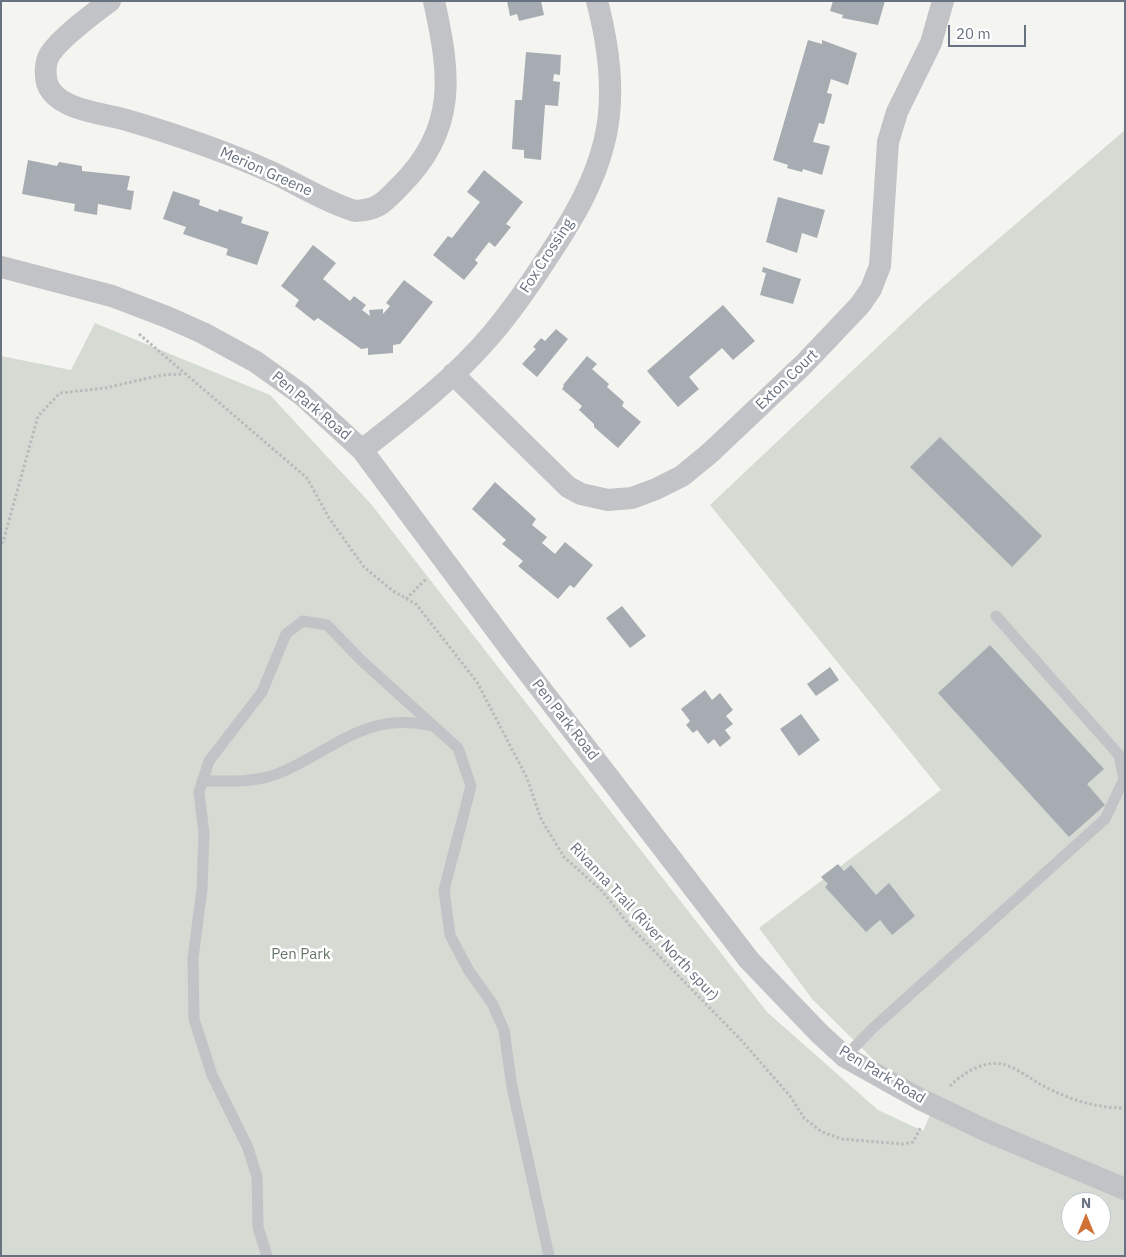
<!DOCTYPE html>
<html>
<head>
<meta charset="utf-8">
<style>
	body { margin:0 }
	#map { position:relative; width:1126px; height:1257px; overflow:hidden; background:#f4f5f1; font-family:"IBM Plex Sans",sans-serif }
	canvas { display:block }
	.frame { position:absolute; inset:0; border:2px solid #67717f; pointer-events:none }
	.north { position:absolute; left:1061px; top:1192px; width:50px; height:50px; box-sizing:border-box; background:#fff; border:1px solid #c2c6cc; border-radius:50%; rotate:0deg; font-size:14px; font-weight:700; line-height:20px; text-align:center; color:#67717f }
	.north::after { content:''; display:block; margin:auto; width:18px; height:22px; background:#d07136; clip-path:polygon(50% 0,100% 100%,50% 72%,0 100%) }
	.scale { position:absolute; left:948px; top:25px; width:78px; height:22px; box-sizing:border-box; border:2px solid #67717f; border-top:0; padding-left:6px; font-size:15px; line-height:18px; white-space:nowrap; color:#67717f; -webkit-text-stroke:4px #fff; paint-order:stroke }
</style>
</head>
<body>
<div id="map">
<canvas width="1126" height="1257"></canvas>
<div class="frame"></div>
<div class="north">N</div>
<div class="scale">20 m</div>
</div>
<script>
const c = document.querySelector('canvas').getContext('2d');
c.lineJoin = 'round';
function fillPath(path, color) {
  c.fillStyle = color;
  c.fill(path, 'evenodd');
}
function trace(path, color, width, dash) {
  c.strokeStyle = color;
  c.lineWidth = width;
  c.lineCap = dash ? 'butt' : 'round';
  c.setLineDash(dash || []);
  c.stroke(path);
}
function drawText(font, color, halo, rows, align = 'center') {
  c.font = font + ' "IBM Plex Sans",sans-serif';
  c.lineWidth = 5;
  c.setLineDash([]);
  c.textBaseline = 'middle';
  c.strokeStyle = halo;
  c.fillStyle = color;
  for (const [text, x, y, turn = 0] of rows) {
    c.save();
    c.translate(x, y);
    c.rotate((+turn || 0) * Math.PI / 180);
    c.textAlign = isNaN(turn) ? turn : align;
    if (halo) c.strokeText(text, 0, 0);
    c.fillText(text, 0, 0);
    c.restore();
  }
}
const green = new Path2D(`
	M1125 130V1256H1V356L71 370 95 323 270 395 371 504 767 1012 878 1110 923 1131 934 1106 879 1065 813 1000 759 928 941 790 710 505 925 302ZM1071 1202H1101V1232H1071Z`);
const building = new Path2D(`
	M507 1H541L544 15 519 21 517 14 510 16Z
	M833 1H885L878 25 842 18 843 15 830 11Z
	M808 40 822 44V40L857 53 848 85 831 79 827 93 832 94 831 99 824 124 819 123 813 142 830 146 822 175 803 169 802 172 787 168 788 165 773 160Z
	M526 52 561 55 560 75 554 74 553 81 560 82 558 106 545 105 541 160 524 158V150L512 149 515 100H522Z
	M28 160 57 166 59 162 82 166V171L130 176 127 190 134 191 131 210 98 204 97 215 74 211 75 204 22 194Z
	M484 170 523 202 506 224 511 227 495 247 489 242 475 260 478 263 464 280 433 255 448 236 452 238 480 202 467 192Z
	M173 191 200 200 199 205 218 212 219 209 243 217 241 223 269 232 257 265 226 255 228 249 183 234 186 227 163 219Z
	M778 197 825 210 817 238 802 233 797 253 766 242Z
	M313 245 336 263 323 279 350 301 354 296 366 305 362 310 370 316 369 310 383 309V314L390 306 386 303 404 280 433 302 400 344 393 345V353L368 355V348L361 349 318 318 314 321 295 306 299 300 281 286Z
	M763 267 801 279 793 304 760 295 766 273 762 272Z
	M723 305 755 341 733 360 722 348 689 377 699 389 678 407 647 371Z
	M556 329 568 339 537 377 522 364 536 349 533 347 541 338 545 341Z
	M587 356 597 364 592 369 609 384 607 387 624 402 622 406 641 422 618 448 594 427V424L579 410 582 406 562 389 564 386 563 385Z
	M940 437 1042 536 1012 567 910 467Z
	M495 482 536 519 532 525 547 537 542 543 555 554 565 542 593 565 574 588 570 585 558 599 518 566 523 561 502 544 506 540 472 509Z
	M622 606 646 636 630 648 606 618Z
	M990 645 1104 769 1087 784 1105 805 1069 837 938 693Z
	M830 667 839 680 816 696 807 684Z
	M705 690 712 700 720 693 733 710 726 716 733 724 725 730 731 738 720 747 714 739 708 744 697 730 693 733 686 725 690 721 681 709Z
	M801 714 820 740 799 756 780 729Z
	M838 864 844 871 851 865 876 895 889 883 915 916 892 935 880 920 866 932 825 887 828 884 821 877Z`);
const path = new Path2D(`
	M139 334 307 478 329 518 364 567 393 591 416 604 477 682 527 778 541 819 564 857 602 891 631 927 741 1040 790 1096 804 1118 822 1132 842 1139 902 1144 913 1142 921 1127
	M1 543 3 542 38 416 60 393 105 388 162 375 183 374
	M406 599 427 578
	M950 1086C962 1074 983 1060 1002 1064 1015 1067 1028 1077 1040 1084 1067 1099 1094 1108 1125 1108`);
const lane = new Path2D(`
	M202 781C229 781 257 783 282 772 336 748 368 711 432 726
	M845 1057 873 1028 1105 819 1124 779 1119 755 996 616
	M267 1256 258 1227 257 1177 248 1148 212 1075 194 1019 193 958 202 889 204 833 199 792 209 761 262 692 286 634 303 621 327 625 362 661 458 748 471 786 444 890 450 935 469 971 492 1003 504 1030 512 1087 549 1256`);
const street = new Path2D(`
	M110 1C93 14 62 36 50 54 45 62 45 74 47 83 56 111 105 113 130 121 177 135 224 151 269 171 298 184 325 202 355 211 379 210 384 202 400 186 458 129 450 73 434 1
	M1 267 112 296 167 317 203 333 256 362 302 395 362 450 514 654 749 960 819 1033 845 1057 920 1099 987 1131 1125 1189
	M453 374 568 487 581 494 608 500 632 498 656 489 682 476 710 453 804 364 860 305 871 289 880 266 888 142 897 112 931 43 943 1
	M362 450C407 415 455 378 492 334 514 308 533 280 551 252 574 217 594 183 604 143 616 96 609 47 597 1`);
const streetNames = [
	["Merion Greene",266,172,24],
	["Fox Crossing",547,256,-57],
	["Exton Court",787,380,-44],
	["Pen Park Road",311,406,40],
	["Pen Park Road",565,720,52],
	["Rivanna Trail (River North spur)",644,922,47],
	["Pen Park Road",882,1075,31]
];
const parkNames = [
	["Pen Park",301,955]
];
fillPath(green, '#d5dbd3');
fillPath(building, '#a7acb3');
trace(path, '#b8babc', 3, [2.5, 2.5]);
trace(lane, '#c1c3c6', 11);
trace(street, '#c1c3c6', 22);
drawText('15px', '#67717f', '#fff', streetNames);
drawText('15px', '#667765', '#fff', parkNames);
</script>
</body>
</html>
